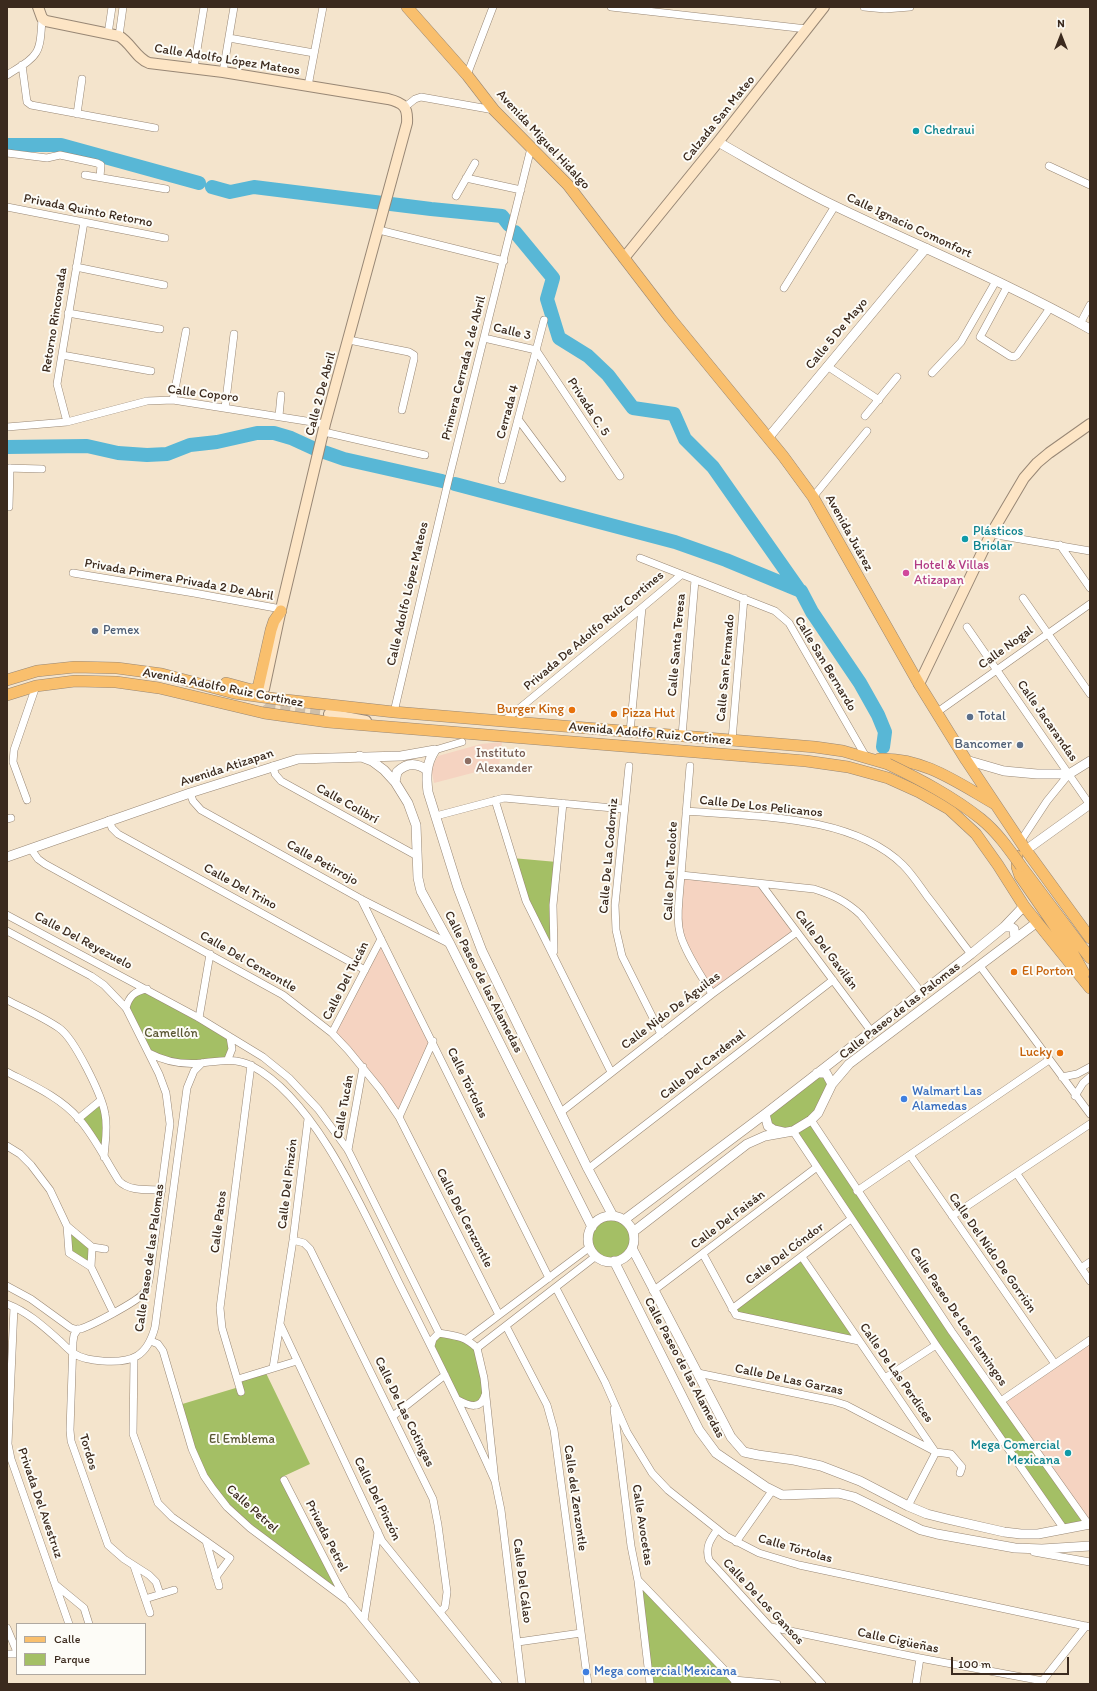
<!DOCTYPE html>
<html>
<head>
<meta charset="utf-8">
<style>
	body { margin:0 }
	#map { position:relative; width:1097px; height:1691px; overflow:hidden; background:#f4e4cc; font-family:Itim,sans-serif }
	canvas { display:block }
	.frame { position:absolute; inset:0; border:8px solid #3b2a1e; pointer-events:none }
	.legend { position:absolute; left:16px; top:1623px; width:130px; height:52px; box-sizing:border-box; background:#fdfcf7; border:1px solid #afa8a0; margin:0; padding:5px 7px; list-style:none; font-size:12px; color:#3b2a1e }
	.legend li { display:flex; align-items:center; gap:8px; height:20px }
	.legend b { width:20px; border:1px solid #afa8a0 }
	.north { position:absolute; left:1041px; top:16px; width:40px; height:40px; -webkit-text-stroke:3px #fdfcf7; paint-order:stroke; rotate:0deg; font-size:11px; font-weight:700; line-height:16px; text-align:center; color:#3b2a1e }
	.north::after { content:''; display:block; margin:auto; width:14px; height:18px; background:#3b2a1e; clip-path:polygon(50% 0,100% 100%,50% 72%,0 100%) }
	.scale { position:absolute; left:951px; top:1657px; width:118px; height:18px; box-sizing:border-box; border:2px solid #3b2a1e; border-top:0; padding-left:5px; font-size:12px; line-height:14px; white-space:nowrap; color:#3b2a1e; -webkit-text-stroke:3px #fdfcf7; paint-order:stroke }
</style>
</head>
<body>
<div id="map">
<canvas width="1097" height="1691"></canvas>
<div class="frame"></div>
<ul class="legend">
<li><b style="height:5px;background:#f9bf6d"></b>Calle</li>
<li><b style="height:11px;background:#a4bf65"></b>Parque</li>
</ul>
<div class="north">N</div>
<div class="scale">100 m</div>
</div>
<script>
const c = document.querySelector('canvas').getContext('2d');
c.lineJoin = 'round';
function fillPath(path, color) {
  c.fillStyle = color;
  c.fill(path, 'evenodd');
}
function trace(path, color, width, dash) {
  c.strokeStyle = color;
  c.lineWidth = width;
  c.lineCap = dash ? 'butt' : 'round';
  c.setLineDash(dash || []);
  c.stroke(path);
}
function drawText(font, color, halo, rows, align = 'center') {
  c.font = font + ' Itim,sans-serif';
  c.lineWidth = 4;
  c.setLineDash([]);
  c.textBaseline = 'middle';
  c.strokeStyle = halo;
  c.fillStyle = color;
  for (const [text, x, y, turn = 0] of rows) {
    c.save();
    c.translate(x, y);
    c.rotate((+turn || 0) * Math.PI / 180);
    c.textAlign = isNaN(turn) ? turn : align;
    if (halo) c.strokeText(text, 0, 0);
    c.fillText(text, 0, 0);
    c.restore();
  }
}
const built = new Path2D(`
	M502 742 499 766 434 783 431 769 438 756 481 744Z
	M681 875 761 884 797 932 712 994 686 948 678 915Z
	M381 939 433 1041 399 1117 332 1033Z
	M1090 1340V1524L1001 1401Z`);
const green = new Path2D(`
	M512 858 557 862 554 954 535 919Z
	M147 989 230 1037 228 1059 186 1063 149 1053 126 1008 128 1000Z
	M817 1073 832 1084 811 1120 856 1190 1089 1525 1064 1529 793 1132 774 1130 765 1114Z
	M101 1100 105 1113 104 1157 78 1119Z
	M588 1239a23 23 0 1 1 46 0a23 23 0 1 1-46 0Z
	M67 1226 92 1247 91 1267 69 1253Z
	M802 1257 859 1341 736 1315 732 1309Z
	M439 1333 459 1336 477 1348 486 1394 480 1404 458 1400 431 1346Z
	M265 1371 310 1464 282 1477 348 1601 227 1507 204 1476 179 1405 239 1387 238 1379Z
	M638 1581 738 1684H650Z`);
const river = new Path2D(`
	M7 145H61L199 183
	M212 187 230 192 254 187 431 209 502 216 509 225
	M515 232 553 278 547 299 559 338 588 356 608 375 633 408 674 414 685 439 713 467 800 591
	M7 447 87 446 118 453 147 455 167 454 190 445 217 442 257 433H274L291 438 315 449
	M324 452 344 459 442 481
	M455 484 675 542 726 560 801 591 812 612 860 683 878 715 885 732 883 747`);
const secondaryTunnel = new Path2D(`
	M264 689C264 697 263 701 269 706L329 714`);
const minor = new Path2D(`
	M611 7 807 29
	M864 7 885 9 910 7
	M108 34 112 7
	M119 36 123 7
	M229 38 314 53
	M22 65 27 102 31 105 155 128
	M194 68 204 7
	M223 72 234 7
	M7 75C39 55 40 56 42 18
	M467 75 493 7
	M308 86 323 7
	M405 107 415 99 421 97 494 110
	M77 114 82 79
	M7 153 47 158 60 155 97 163 101 165 100 177
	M1049 166 1090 185
	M85 175 166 189
	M466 178 521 190
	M456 196 475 163
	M7 207 165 238
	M379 230 504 261
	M76 267 164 285
	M1007 287 980 337 1010 356 1014 357 1017 355 1050 308
	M784 288 835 206
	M68 313 160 329
	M1080 324 1090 305
	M484 338 536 350
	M349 340 409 352 414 355V359L402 410
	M536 350 620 476
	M62 355 151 371
	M827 366 879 400
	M932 373 961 342 996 281
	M173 400 186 331
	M225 408 234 334
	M279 416 281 395
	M865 416 897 377
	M518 419 562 478
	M67 422 57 384 84 222
	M7 427 67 422 147 401 173 400 325 424
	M324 432 425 455
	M7 468 42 469
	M502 480 544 320
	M813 497 867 431
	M9 507 10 468
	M991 534 1090 551
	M1060 545 1090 588
	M640 558 775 611 789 623 866 757
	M73 573 194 593 281 609
	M1023 598 1090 694
	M967 627 1090 805
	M394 712 448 482 531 148
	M936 713 1090 604
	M504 721 632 616 681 575
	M630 732 642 608
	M682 736 695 580
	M732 740 744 598
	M435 750 462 742
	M273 766 275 774 281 781 417 856
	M629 766 615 905 616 930 622 956 661 1034
	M690 766 679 899C678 910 677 922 680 933 684 951 703 978 712 994
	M190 793 193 801 201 810 361 899 450 944
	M27 800 13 762 14 750 36 686
	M495 800 526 901 611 1072
	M686 811C754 817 851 814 903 865 912 874 919 885 927 896 942 915 956 935 971 954
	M436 816 504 798 624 809
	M7 819 11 818
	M109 820 112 828 118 834 365 970
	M1020 842 1047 801 1069 774
	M31 849 38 859 45 864 283 995 332 1033 348 1050 380 1089 399 1117 499 1315
	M681 875 814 889C833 895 846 901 861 915L921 992
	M761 884 871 1031
	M361 899 549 1278
	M7 915 199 1018 263 1057 289 1078 318 1109 348 1150 439 1333
	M7 931 91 976 104 985 126 1008 159 1074 166 1093 170 1124 150 1274C149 1281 148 1288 143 1294 136 1302 91 1326 80 1329 77 1330 75 1329 71 1328L31 1299 7 1286
	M554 951 553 905 563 803
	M980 966 1090 1114
	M7 1000C24 1009 43 1017 59 1028 74 1038 102 1095 105 1114 108 1128 105 1143 104 1157
	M126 1008C129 996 135 991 147 989
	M199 1018 210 954
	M332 1033 381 939
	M149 1053C166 1062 183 1065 202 1063 219 1061 235 1057 252 1066 318 1101 366 1217 399 1283 432 1348 465 1414 495 1481
	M228 1059 232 1049 230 1037
	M7 1072C32 1085 60 1097 79 1119 95 1137 106 1161 119 1181 130 1192 148 1189 162 1190
	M1062 1077 1077 1074 1090 1067
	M1075 1096 1083 1083 1090 1077
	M561 1112 712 994 797 932
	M399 1117 433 1041
	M78 1119 101 1100
	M811 1120 952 1332 1089 1525
	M793 1131 936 1345 1064 1529
	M7 1146 20 1154 31 1165 50 1190 67 1226 69 1253 91 1267
	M348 1150 363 1067
	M910 1155 1055 1364
	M588 1169 833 980
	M1017 1174 1090 1281
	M857 1191 1049 1060
	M952 1216 1090 1124
	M67 1226 92 1247 91 1267 113 1312
	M293 1240 304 1243 310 1249 433 1499 438 1525 447 1592 445 1607 440 1612
	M92 1247 105 1249
	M703 1254 736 1315 859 1341
	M802 1257 934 1450
	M1081 1268 1090 1262
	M556 1288 605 1382 627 1432 652 1473 668 1490 726 1536 759 1553 799 1565 1090 1627
	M653 1291 817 1167
	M7 1304C28 1312 43 1326 60 1341 64 1345 69 1350 73 1353 82 1359 93 1360 103 1361 132 1363 147 1357 155 1327L187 1088 194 1071 202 1063
	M14 1307 8 1444 11 1459 69 1624
	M732 1309 851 1219
	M280 1324 382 1541 498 1684
	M506 1326 547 1405 554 1430 588 1684
	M78 1329 74 1335 73 1342 70 1430 71 1441 108 1545 124 1559 149 1575 156 1582 160 1594
	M467 1339 590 1247
	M151 1341 158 1344 163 1351 192 1449 204 1476 213 1489 227 1507 250 1528 348 1601 416 1684
	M431 1346 433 1339 439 1333C456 1336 464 1336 477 1348
	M477 1348 484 1378 495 1481 501 1510 522 1684
	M477 1348 596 1256
	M134 1358 133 1434 158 1503 172 1517 230 1558 216 1577
	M273 1368 293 1240 308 1119
	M698 1373 833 1401 846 1405 936 1452 951 1454 962 1467 960 1473
	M885 1378 936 1345
	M238 1379 297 1361
	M241 1392 222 1328 220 1308 251 1065
	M458 1400C469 1406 481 1410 485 1395
	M1001 1401 1090 1340
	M614 1409 631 1546 638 1581 650 1684
	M393 1416 445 1375
	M284 1480 338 1585 345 1597
	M908 1506 936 1452
	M717 1530C710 1540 705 1547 709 1560L822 1684
	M206 1541 219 1586
	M736 1542 772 1491
	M1034 1552 1090 1562
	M134 1566 150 1613
	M639 1581 738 1684
	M56 1585 84 1608 89 1624
	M145 1599 174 1590
	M364 1620 378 1532
	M771 1627 920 1658 1043 1681
	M7 1628 17 1652
	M518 1642 581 1633
	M7 1654H17
	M734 1680 777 1684
	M916 1684 920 1658
	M1040 1684 1086 1626`);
const tertiary = new Path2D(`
	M718 142C757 164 795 187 835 206 920 247 1008 283 1090 329
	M768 438 926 248
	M435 750C426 764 426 776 428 792L458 888 482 951 588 1169 613 1216
	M359 756 372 761 384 770 395 782 408 803 416 825 418 878 421 891 450 944 592 1227
	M966 760 1004 771 1037 774H1069L1090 761
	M395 782 397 772C406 763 416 762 427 770
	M1026 850 1090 804
	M7 857 190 793 298 759 401 756 435 750
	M1004 927H1011L1014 929 1015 939
	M817 1073H826L832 1084
	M765 1114 768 1126 774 1130 783 1132
	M588 1239a23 23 0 1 1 46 0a23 23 0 1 1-46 0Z
	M624 1220 765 1114 971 954 1004 927 1024 906
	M633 1232 747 1144 765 1136 793 1131 811 1120 818 1113 832 1084 849 1064 1036 923
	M632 1248 731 1437 744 1452 758 1455 794 1460 821 1466 860 1481 908 1506 927 1514 947 1519 1004 1532 1021 1534H1038L1090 1524
	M614 1261 699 1430 716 1453 766 1487 782 1495 838 1493 854 1497 921 1530 937 1534 1015 1548 1042 1549 1090 1546`);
const secondary = new Path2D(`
	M38 7 42 18 46 21 119 36C131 43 136 58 149 63L223 72 388 99C404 103 408 107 407 123L325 424 281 609 264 689
	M624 258 718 142 824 7
	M919 684 991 534 1024 478 1037 463 1049 453 1090 424
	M329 714 366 721`);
const primary = new Path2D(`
	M407 7 467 75 494 110 568 185 670 318 783 456 813 497 919 684 966 760 1026 850 1090 938
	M7 680 37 671 75 667 117 668 162 674 234 693
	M226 683 252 690 258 688 271 630 274 621 281 611
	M7 695 36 686 75 681 116 682 159 688 264 713 328 722 806 761 848 767 888 778 919 792 949 809 976 834 998 865 1024 906 1090 988
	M277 699 394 712 815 747 843 751 888 764
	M879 759C923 757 958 783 995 804
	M1017 856V867L1020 876 1071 950 1084 973
	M1021 866 1090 958`);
const primaryBridge = new Path2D(`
	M234 693 277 699
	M888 764C921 780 952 796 981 819 997 832 1009 849 1021 866`);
const markers = [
	[916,131,4,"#0f9aa8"],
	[965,539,4,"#0f9aa8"],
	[906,573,4,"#d1479c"],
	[95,631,4,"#5c6f8a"],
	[572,710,4,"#e8710a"],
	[614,714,4,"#e8710a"],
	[970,717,4,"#5c6f8a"],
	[1020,745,4,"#5c6f8a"],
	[468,761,4,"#8d6e63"],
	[1014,972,4,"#e8710a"],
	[1060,1053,4,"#e8710a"],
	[904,1099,4,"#3f7fe0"],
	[1068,1453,4,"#0f9aa8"],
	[586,1672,4,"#3f7fe0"]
];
const streetNames = [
	["Calle Adolfo López Mateos",227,60,9],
	["Calzada San Mateo",719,119,-51],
	["Avenida Miguel Hidalgo",543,140,47],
	["Privada Quinto Retorno",88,211,11],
	["Calle Ignacio Comonfort",909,226,25],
	["Retorno Rinconada",55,320,-81],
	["Calle 3",512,332,13],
	["Calle 5 De Mayo",837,334,-50],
	["Primera Cerrada 2 de Abril",464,368,-76],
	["Calle Coporo",203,394,7],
	["Calle 2 De Abril",321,394,-75],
	["Privada C. 5",588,407,57],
	["Cerrada 4",508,412,-75],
	["Avenida Juárez",849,533,61],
	["Privada Primera Privada 2 De Abril",179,580,10],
	["Calle Adolfo López Mateos",408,594,-77],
	["Privada De Adolfo Ruíz Cortines",594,631,-40],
	["Calle Santa Teresa",677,645,-85],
	["Calle Nogal",1006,648,-36],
	["Calle San Bernardo",825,664,59],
	["Calle San Fernando",726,668,-85],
	["Avenida Adolfo Ruiz Cortinez",223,688,11],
	["Calle Jacarandas",1047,721,55],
	["Avenida Adolfo Ruiz Cortinez",650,734,5],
	["Avenida Atizapan",227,768,-18],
	["Calle Colibrí",347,804,29],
	["Calle De Los Pelicanos",761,807,6],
	["Calle De La Codorniz",609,856,-85],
	["Calle Petirrojo",322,863,29],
	["Calle Del Tecolote",671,871,-87],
	["Calle Del Trino",240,887,29],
	["Calle Del Reyezuelo",83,941,28],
	["Calle Del Gavilán",826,950,53],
	["Calle Del Cenzontle",248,962,30],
	["Calle Del Tucán",346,981,-63],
	["Calle Paseo de las Alamedas",483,982,63],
	["Calle Nido De Águilas",671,1011,-37],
	["Calle Paseo de las Palomas",900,1011,-38],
	["Calle Del Cardenal",703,1065,-38],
	["Calle Tórtolas",467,1083,64],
	["Calle Tucán",344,1107,-80],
	["Calle Del Pinzón",288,1184,-83],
	["Calle Del Cenzontle",464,1218,63],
	["Calle Del Faisán",728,1220,-37],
	["Calle Patos",219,1222,-83],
	["Calle Del Nido De Gorrión",992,1253,55],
	["Calle Del Cóndor",785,1254,-37],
	["Calle Paseo de las Palomas",150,1258,-82],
	["Calle Paseo De Los Flamingos",958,1317,56],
	["Calle Paseo de las Alamedas",684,1368,62],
	["Calle De Las Perdices",896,1373,55],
	["Calle De Las Garzas",789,1380,12],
	["Calle De Las Cotingas",404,1412,64],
	["Tordos",88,1452,73],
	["Calle del Zenzontle",575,1498,82],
	["Calle Del Pinzón",377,1499,64],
	["Privada Del Avestruz",40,1503,71],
	["Calle Petrel",252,1509,42],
	["Calle Avocetas",642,1525,81],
	["Privada Petrel",326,1536,63],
	["Calle Tórtolas",795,1549,16],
	["Calle Del Cálao",522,1581,83],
	["Calle De Los Gansos",763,1602,47],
	["Calle Cigüeñas",898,1641,12]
];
const cultureNames = [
	["Chedraui",924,131],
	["Plásticos",973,532],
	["Briolar",973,547],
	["Mega Comercial",1060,1446,"right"],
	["Mexicana",1060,1461,"right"]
];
const hotelNames = [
	["Hotel & Villas",914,566],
	["Atizapan",914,581]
];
const serviceNames = [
	["Pemex",103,631],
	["Total",978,717],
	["Bancomer",1012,745,"right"]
];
const foodNames = [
	["Burger King",564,710],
	["Pizza Hut",622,714,"left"],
	["El Porton",1022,972,"left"],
	["Lucky",1052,1053]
];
const educationNames = [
	["Instituto",476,754],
	["Alexander",476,769]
];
const parkNames = [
	["Camellón",171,1034],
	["El Emblema",242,1440]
];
const shopNames = [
	["Walmart Las",912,1092],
	["Alamedas",912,1107],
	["Mega comercial Mexicana",594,1672]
];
fillPath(built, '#f5d3c1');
fillPath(green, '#a4bf65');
trace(river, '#58b7d6', 14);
trace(secondaryTunnel, '#cfbfa9', 10, [10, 5]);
trace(minor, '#988775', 8);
trace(tertiary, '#988775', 10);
trace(secondary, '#988775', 12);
trace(primary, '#988775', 12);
trace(minor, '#fff', 7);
trace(tertiary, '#fff', 9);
trace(secondary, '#fde5c5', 10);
trace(primary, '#f9bf6d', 11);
trace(primaryBridge, '#988775', 12, []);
trace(primaryBridge, '#f9bf6d', 11);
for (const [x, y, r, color] of markers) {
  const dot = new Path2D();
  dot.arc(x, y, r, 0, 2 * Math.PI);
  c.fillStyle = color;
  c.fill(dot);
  trace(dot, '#fdfcf7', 1.5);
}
drawText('13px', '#3b2a1e', '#fdfcf7', streetNames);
drawText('13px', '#0d838f', '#fdfcf7', cultureNames, 'left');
drawText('13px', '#b23c85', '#fdfcf7', hotelNames, 'left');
drawText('13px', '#4e5e75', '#fdfcf7', serviceNames, 'left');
drawText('13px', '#c56008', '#fdfcf7', foodNames, 'right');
drawText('13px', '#785e54', '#fdfcf7', educationNames, 'left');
drawText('13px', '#5a5733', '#fdfcf7', parkNames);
drawText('13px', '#366cbe', '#fdfcf7', shopNames, 'left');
</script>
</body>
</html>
